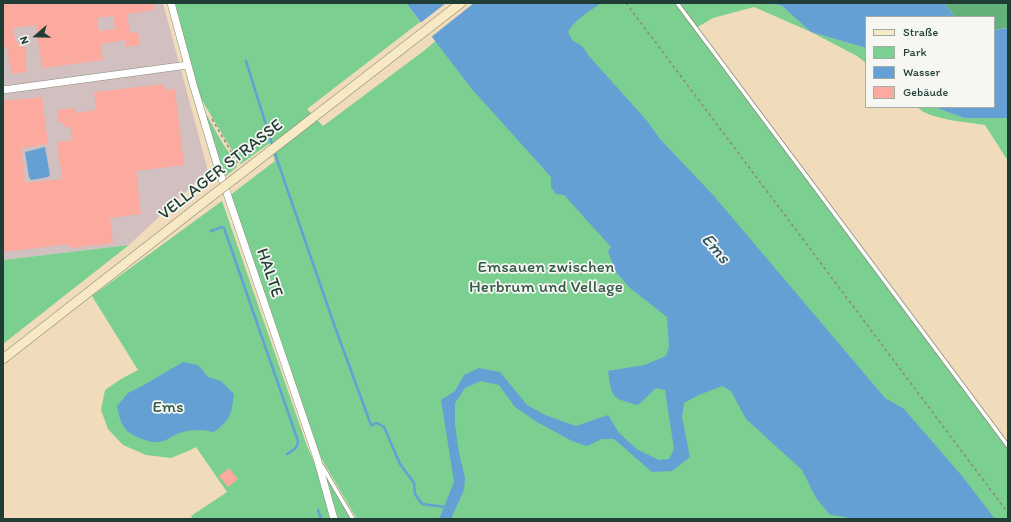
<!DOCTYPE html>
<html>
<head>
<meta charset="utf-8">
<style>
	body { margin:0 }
	#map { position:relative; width:1011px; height:522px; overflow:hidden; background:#f0dcba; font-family:Itim,sans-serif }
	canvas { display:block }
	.frame { position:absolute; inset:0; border:4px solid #1f3d34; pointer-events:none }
	.legend { position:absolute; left:865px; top:16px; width:130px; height:92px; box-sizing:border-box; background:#f6f6f2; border:1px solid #a0aca6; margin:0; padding:5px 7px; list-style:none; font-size:12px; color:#1f3d34 }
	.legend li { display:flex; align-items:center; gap:8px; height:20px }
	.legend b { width:20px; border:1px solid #a0aca6 }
	.north { position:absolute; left:16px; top:16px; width:40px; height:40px; -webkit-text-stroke:3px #f6f6f2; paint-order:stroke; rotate:250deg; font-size:11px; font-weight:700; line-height:16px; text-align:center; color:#1f3d34 }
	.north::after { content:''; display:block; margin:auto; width:14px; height:18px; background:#1f3d34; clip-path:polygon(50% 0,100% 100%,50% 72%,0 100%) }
</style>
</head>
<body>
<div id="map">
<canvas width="1011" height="522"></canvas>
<div class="frame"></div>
<ul class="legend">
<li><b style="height:5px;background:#f6e9c3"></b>Straße</li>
<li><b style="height:11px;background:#7bcf91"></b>Park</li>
<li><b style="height:11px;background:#65a0d5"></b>Wasser</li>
<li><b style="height:11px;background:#fca99e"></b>Gebäude</li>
</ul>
<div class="north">N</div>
</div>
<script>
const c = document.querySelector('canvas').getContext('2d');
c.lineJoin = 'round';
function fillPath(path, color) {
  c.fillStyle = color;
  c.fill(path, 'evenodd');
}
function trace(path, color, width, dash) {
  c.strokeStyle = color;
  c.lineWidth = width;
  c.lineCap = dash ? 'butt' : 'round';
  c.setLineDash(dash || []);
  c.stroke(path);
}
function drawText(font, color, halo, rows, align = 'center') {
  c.font = font + ' Itim,sans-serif';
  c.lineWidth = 3.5;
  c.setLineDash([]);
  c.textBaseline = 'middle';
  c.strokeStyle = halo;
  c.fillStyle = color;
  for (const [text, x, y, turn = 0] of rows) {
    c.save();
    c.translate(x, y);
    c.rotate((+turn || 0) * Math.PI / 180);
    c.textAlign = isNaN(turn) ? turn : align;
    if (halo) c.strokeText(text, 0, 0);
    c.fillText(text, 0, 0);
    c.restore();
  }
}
const industrial = new Path2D(`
	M3 3H163L208 171 129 245 3 260Z`);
const green = new Path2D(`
	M173 3H406L420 22 307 109 323 126 421 53 482 3H770L782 6 812 32 866 48V63L857 56 811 32 754 7 713 18 696 28 1008 446V519H357L314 446 229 196 275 161 270 143 241 164 239 162 197 92Z
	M200 103 223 144 237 164 236 168 223 178Z
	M917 107H934L964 118H1008V161L985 125C967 122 930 120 917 107Z
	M222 201 307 446 319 473 331 519H193L191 516 227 492 196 447 188 451 171 458 146 455 123 445 108 429 101 410 105 390 121 379 138 370 92 296Z
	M129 245 3 344V260Z
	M321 465 352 519H336Z`);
const forest = new Path2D(`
	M944 3H1008V28L994 30V17H955Z`);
const water = new Path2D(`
	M406 3H601C589 12 575 19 568 32L572 40 582 46 589 56 648 122 660 139 713 195 885 398 904 409 962 476 995 519H847L846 517 830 515 816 498 802 470 746 419 731 391 722 386 699 395 684 403 682 417 690 457 672 471 652 472 614 439H602L587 446 572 441 537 422 515 407 499 385 481 381 465 388 455 403V424L459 453 465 478 464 490 451 519H439L454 482 441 400 455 391 464 375 479 368 500 372 527 405 545 415 576 426 608 415 619 433 638 450 659 460 669 459 674 449 665 390 656 388 638 405C611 398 612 398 608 371L644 365 666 356 669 347 667 317 630 288 615 271 608 251 611 247 564 195 556 194 551 187V177L471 88Z
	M770 3H944L955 17H866V48L811 32 782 6Z
	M1008 28V118H964L934 107H994V30Z
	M45 147 50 175 48 177 31 180 29 177 25 152Z
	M183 362 198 365 208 377 221 381 234 394C231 415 231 419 214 432 201 429 189 429 177 434 172 436 168 440 163 441 157 443 150 442 145 440 124 433 121 426 117 406L128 393 144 385Z`);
const pier = new Path2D(`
	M446 3H474L430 38 419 24Z`);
const stream = new Path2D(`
	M246 61 273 147
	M274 151 335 327 371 425 377 423 384 427 400 464 414 483 415 494 422 504 445 507
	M211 231 222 227 224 228 298 441C298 448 292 451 287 454
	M318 510 321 519`);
const building = new Path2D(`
	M3 3H154L155 10 127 14 130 33 138 32 140 45 126 47 125 40 101 44 103 60 42 68 36 25 13 28 16 43 21 42 22 47H25L27 58H25L27 72 12 74 6 46 3 47ZM113 16 115 29 99 31 97 18Z
	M164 84 165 90 175 89 184 165 136 171 141 214 110 218 113 243 70 248V244L3 252V101L42 97 48 144 21 148 25 183 62 179 57 142 72 140 70 126 64 127 63 122 59 123 57 110 75 108 76 113 96 110 94 92Z
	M229 468 238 479 228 487 219 476Z`);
const path = new Path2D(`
	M626 3 1008 513
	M212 119 239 165`);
const service = new Path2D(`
	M677 3 1008 446
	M322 466 353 519`);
const minor = new Path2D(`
	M171 3 193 84 217 164 317 458 334 519
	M3 90 188 65`);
const secondary = new Path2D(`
	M234 179 461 3
	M3 359 213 195`);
const secondaryBridge = new Path2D(`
	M213 195 234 179`);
const streetNames = [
	["VELLAGER STRASSE",221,170,-38],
	["HALTE",269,273,71]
];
const parkNames = [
	["Emsauen zwischen",546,268],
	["Herbrum und Vellage",546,288],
	["Ems",168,408]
];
const waterNames = [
	["Ems",715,249,49]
];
fillPath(industrial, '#d2bfc0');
fillPath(green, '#7bcf91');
fillPath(forest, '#64b27b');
fillPath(water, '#65a0d5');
fillPath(pier, '#f0dcba');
trace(stream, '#65a0d5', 2.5);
fillPath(building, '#fca99e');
trace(service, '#888c77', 5);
trace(minor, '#888c77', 8);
trace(secondary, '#888c77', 10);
trace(path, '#888c77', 1.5, [3, 3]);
trace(service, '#fff', 3.5);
trace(minor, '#fff', 7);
trace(secondary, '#f6e9c3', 9);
trace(secondaryBridge, '#888c77', 10, []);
trace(secondaryBridge, '#f6e9c3', 9);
drawText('17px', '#1f3d34', '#f6f6f2', streetNames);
drawText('17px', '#315a47', '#f6f6f2', parkNames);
drawText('italic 18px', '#345b64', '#f6f6f2', waterNames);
</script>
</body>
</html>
